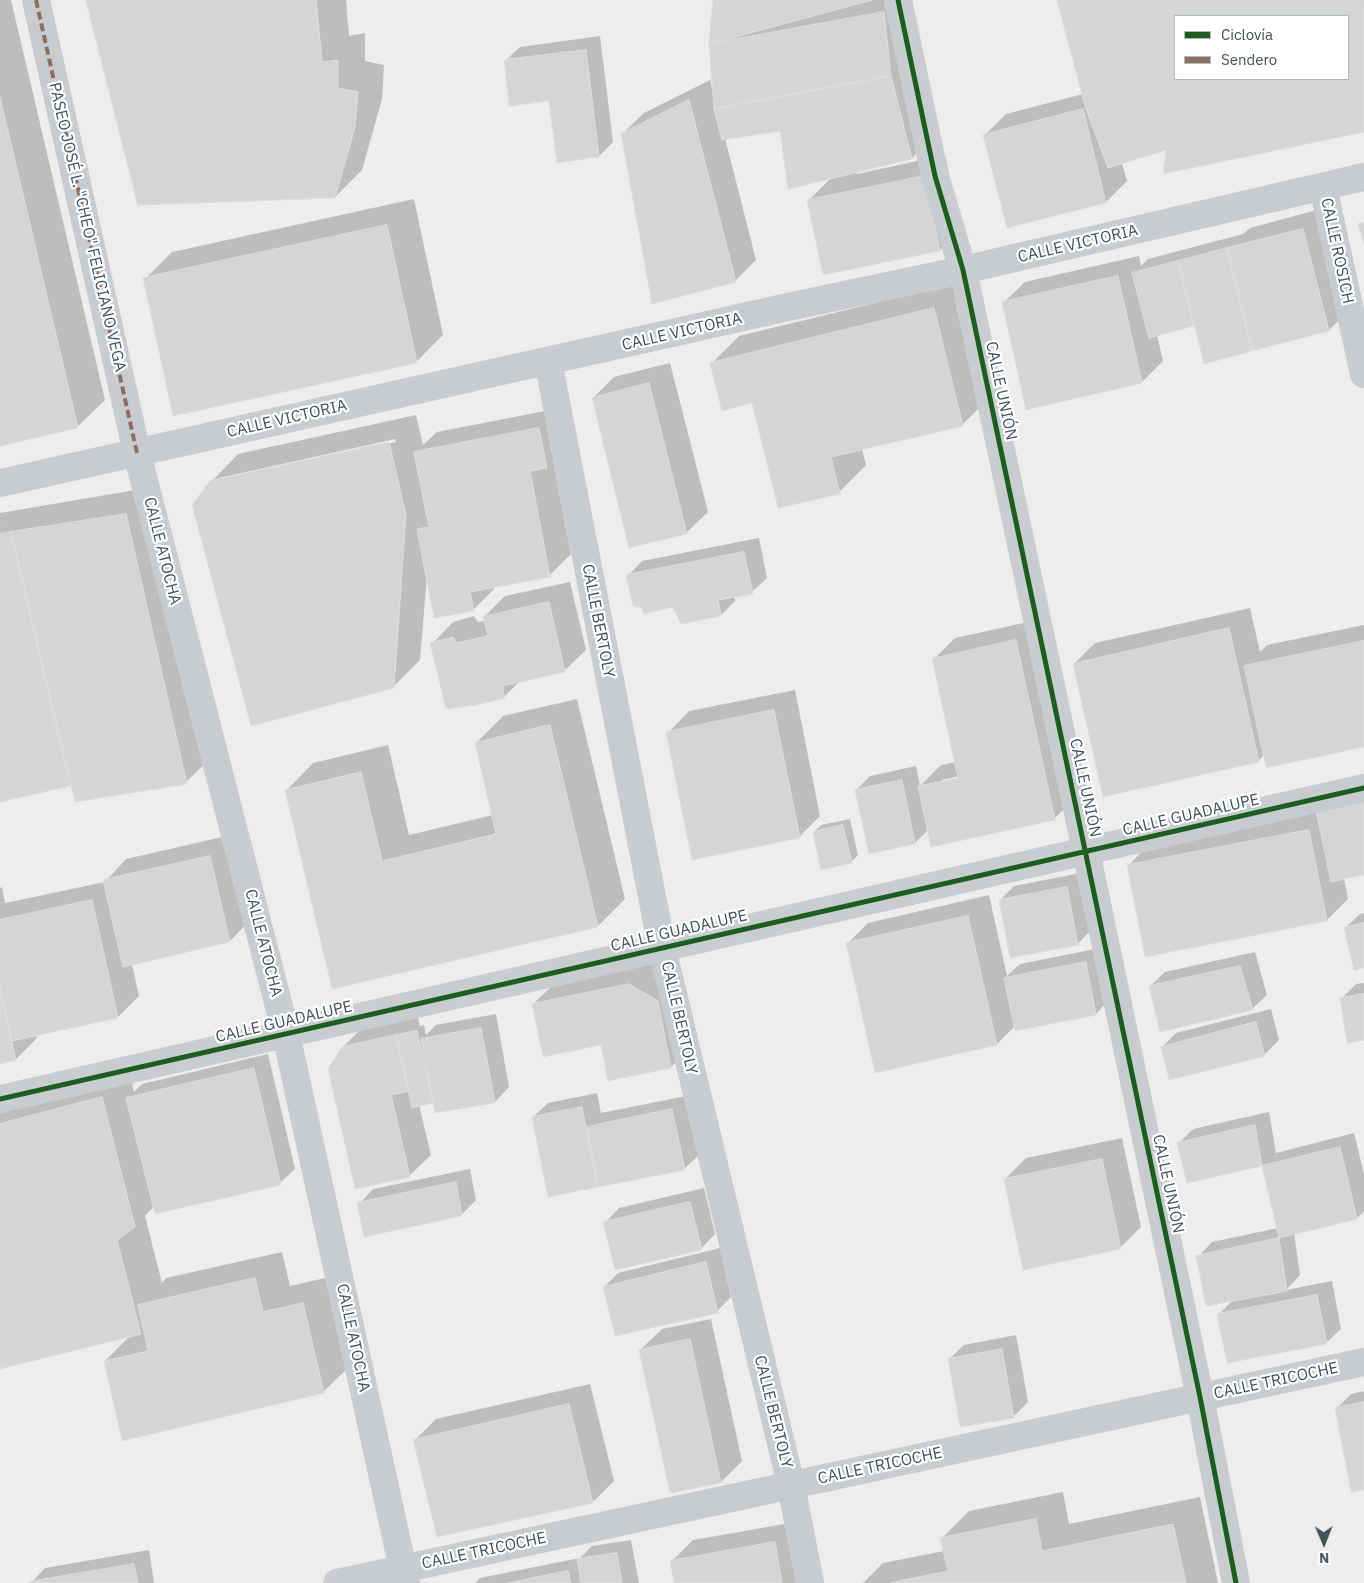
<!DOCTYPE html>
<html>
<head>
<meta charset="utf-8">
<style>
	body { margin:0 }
	#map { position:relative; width:1364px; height:1583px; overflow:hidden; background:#eeecec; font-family:"IBM Plex Sans",sans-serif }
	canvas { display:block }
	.legend { position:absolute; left:1174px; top:15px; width:175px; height:65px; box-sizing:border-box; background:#fff; border:1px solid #b3babd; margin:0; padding:6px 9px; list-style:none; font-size:15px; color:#42525a }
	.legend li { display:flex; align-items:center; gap:10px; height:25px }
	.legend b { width:25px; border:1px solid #b3babd }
	.north { position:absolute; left:1299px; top:1518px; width:50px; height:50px; -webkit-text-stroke:4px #fff; paint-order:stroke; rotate:179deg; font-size:14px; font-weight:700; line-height:20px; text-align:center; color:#42525a }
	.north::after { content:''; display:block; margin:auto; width:18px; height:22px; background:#42525a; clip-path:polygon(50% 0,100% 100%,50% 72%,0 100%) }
</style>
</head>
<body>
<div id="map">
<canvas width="1364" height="1583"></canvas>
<ul class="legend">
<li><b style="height:6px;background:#1b5e20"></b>Ciclovía</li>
<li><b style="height:6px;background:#8d6e63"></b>Sendero</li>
</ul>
<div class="north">N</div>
</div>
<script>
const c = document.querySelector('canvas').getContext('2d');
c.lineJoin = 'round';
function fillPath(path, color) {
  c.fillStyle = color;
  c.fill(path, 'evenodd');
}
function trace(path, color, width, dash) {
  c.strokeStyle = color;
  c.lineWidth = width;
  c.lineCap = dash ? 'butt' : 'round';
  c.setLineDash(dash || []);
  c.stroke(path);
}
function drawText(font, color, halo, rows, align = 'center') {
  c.font = font + ' "IBM Plex Sans",sans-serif';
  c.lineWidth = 4.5;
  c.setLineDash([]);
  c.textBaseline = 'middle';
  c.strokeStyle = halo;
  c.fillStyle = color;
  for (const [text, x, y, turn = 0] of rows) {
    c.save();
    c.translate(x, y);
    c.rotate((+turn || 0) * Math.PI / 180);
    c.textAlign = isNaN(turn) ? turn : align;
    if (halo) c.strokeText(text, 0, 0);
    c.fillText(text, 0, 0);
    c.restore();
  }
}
const shadow = new Path2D(`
	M0 0H11L105 400 77 427 0 445Z
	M88 0H346L349 36 365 33V61L384 65 382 99 362 170 335 197Z
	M714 0H906L933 137 912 158 856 172 857 174 945 155 961 228 940 250 808 201 832 177 781 130 725 138 756 260 735 281 622 134 644 113 710 80 712 88H713L710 44Z
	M1059 0H1364V131L1167 148 1122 163 1127 181 1106 202 1008 227 985 135 1006 114 1083 94ZM1175 16H1348V79H1175Z
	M600 36 613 142 599 156 550 100 505 61 520 47Z
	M414 199 443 335 416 362 145 279 172 252Z
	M1324 208 1350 309 1329 330 1205 362 1195 324 1157 335 1163 361 1142 382 1003 303 1025 282 1139 256 1141 266 1148 259 1243 234 1250 228Z
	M961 282 990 397 962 425 862 449 866 465 839 492 753 402 712 363 739 336Z
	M670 363 708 512 686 533 593 398 614 377Z
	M560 408 568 446 553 460 571 554 550 575 494 586V589L473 610 427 576 420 660 393 687 211 482 238 454 416 415 423 445 437 432ZM395 439 396 442 219 480V478Z
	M153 487 214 755 186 782 72 784 1 800 0 513Z
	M759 538 767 578 752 592 734 596 735 601 721 615 673 605 628 576 642 561Z
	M570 582 586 650 564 671 520 681 504 697 432 644 453 622 474 616 478 622 485 621 484 617 505 596Z
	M1250 608 1260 652 1267 645 1364 625V746L1264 755 1258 761 1074 664 1095 643Z
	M1037 620 1076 797 1054 819 929 829 915 843 856 790 870 776 916 766 920 786 941 765 956 762 934 659 955 638ZM964 775V778L942 782V780Z
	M795 690 820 816 799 837 668 733 689 711Z
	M577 699 625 899 598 926 333 988 286 791 313 763 388 745 409 835 493 815 476 743 503 716Z
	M1318 812 1364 874 1344 878 1348 899 1327 920 1128 866 1149 844Z
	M850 819 858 855 851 862 814 832 821 825Z
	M231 835 251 919 230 941 132 964 139 996 118 1017 36 1035 37 1038 16 1059 0 1063V888L2 887 5 903 105 882 126 859Z
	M1081 873 1092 929 1078 944 1000 900 1014 886Z
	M989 895 1007 976 1020 964 1100 948 1110 999 1096 1014 1016 1029 1015 1026 997 1044 847 944 868 923Z
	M1364 913V966L1345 928 1360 914Z
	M1255 952 1267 995 1252 1009 1150 986 1165 972Z
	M651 963 679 980 692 1046 671 1067 609 1080 602 1044 533 1004 555 983Z
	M1364 983V1039L1341 999 1356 984Z
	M1271 1009 1279 1040 1264 1055 1162 1047 1176 1033Z
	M496 1014 509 1087 495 1102 434 1101 419 1105 431 1155 409 1176 343 1047 364 1026 417 1015 420 1026 424 1025 426 1035 436 1025Z
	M268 1054 295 1169 280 1183 154 1206 145 1216 162 1283 166 1278 282 1252 290 1286 330 1277 351 1365 323 1392 105 1361 132 1334 0 1368V1104L129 1071 134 1092 142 1084Z
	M597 1093 601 1113 686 1096 699 1155 684 1169 549 1196 533 1117 548 1103Z
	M1269 1112 1276 1153 1354 1133 1364 1174V1211L1357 1218 1294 1233 1300 1275 1286 1290 1332 1281 1341 1329 1326 1343 1218 1315 1233 1300 1198 1257 1212 1242 1278 1228 1263 1165 1188 1182 1179 1143 1193 1129Z
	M1122 1138 1141 1227 1120 1248 1005 1179 1026 1158Z
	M470 1169 476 1200 461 1215 359 1204 373 1189Z
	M704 1188 715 1234 701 1249 605 1223 619 1208Z
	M720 1248 731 1297 717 1311 604 1287 618 1273Z
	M711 1319 742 1461 721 1482 640 1350 662 1329Z
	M1016 1335 1028 1402 1014 1416 961 1426 949 1359 964 1345Z
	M590 1384 614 1481 593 1502 415 1440 436 1419Z
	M1364 1391V1488L1337 1408 1351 1394Z
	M1063 1492 1069 1524 1200 1497 1218 1583H863L883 1563 944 1551 942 1538 969 1511Z
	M796 1522 806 1583H675L672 1561 693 1540Z
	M631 1540 639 1583H475L480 1578 580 1558 592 1546Z
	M149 1550 154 1583H31L45 1568Z`);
const building = new Path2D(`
	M86 0H316L322 62 338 60V88L358 92 355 127 335 198 138 205Z
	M713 0H872L709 44Z
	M1057 0H1364V132L1163 174 1166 150 1108 168 1086 109ZM1175 16H1348V79H1175Z
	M884 12 891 76 714 109 709 44Z
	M586 50 599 157 557 163 549 101 509 106 504 60Z
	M891 76 912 159 788 189 780 131 722 140 714 109Z
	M0 97 78 428 0 446Z
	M689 100 736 282 652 304 621 134Z
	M1083 109 1106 203 1007 228 983 135Z
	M925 176 940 251 823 275 807 200Z
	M1364 223V244L1358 224Z
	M387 225 417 363 173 416 143 278Z
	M1303 229 1329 331 1252 351 1227 248Z
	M1227 248 1252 351 1204 364 1178 261Z
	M1178 261 1194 326 1149 338 1132 273Z
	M1118 276 1142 383 1026 410 1002 302Z
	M934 308 963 426 831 457 840 494 778 508 752 403 722 411 710 363Z
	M649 383 687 534 629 548 592 398Z
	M539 428 547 468 530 471 550 577 470 592 474 611 434 618 417 529 429 527 414 452Z
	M389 442 406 515 394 688 251 726 192 505 210 481Z
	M126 514 187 784 75 802 11 532Z
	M11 532 70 786 0 802V534Z
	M744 552 753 594 718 600 721 616 681 624 673 607 644 614 642 608 633 606 626 575Z
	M549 602 565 672 502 686 505 698 476 705 446 709 430 643 453 637 457 643 488 636 483 617Z
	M1229 628 1259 762 1103 797 1073 664Z
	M1016 640 1055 820 931 847 918 786 958 778 932 659Z
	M1364 641V747L1266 768 1244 666Z
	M774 710 800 838 692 860 666 732Z
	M550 725 598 927 332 989 285 790 361 772 382 861 496 834 475 743Z
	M902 780 915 844 869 854 855 790Z
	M1364 800V875L1331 882 1315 805Z
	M843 825 852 863 821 870 813 832Z
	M1309 830 1327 921 1145 957 1127 865Z
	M210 856 230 942 123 967 103 880Z
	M1067 887 1078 945 1010 958 999 900Z
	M92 900 118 1018 12 1041 0 990V920Z
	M968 916 997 1045 875 1073 846 943Z
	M1364 923V968L1354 970 1344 928Z
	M1086 962 1096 1015 1015 1031 1004 978Z
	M1240 966 1253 1010 1160 1032 1149 986Z
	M629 984 658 1001 671 1068 608 1081 601 1045 543 1057 532 1004Z
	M0 990 16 1060 0 1064Z
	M1364 994V1040L1347 1043 1340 998Z
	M1256 1022 1265 1056 1169 1080 1161 1047Z
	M481 1028 495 1103 435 1113 421 1039Z
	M417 1031 433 1103 412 1108 396 1035Z
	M396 1035 409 1091 391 1095 410 1177 355 1189 328 1069 342 1047Z
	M254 1068 281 1185 155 1214 126 1098Z
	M102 1097 135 1227 117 1240 141 1334 0 1369V1124Z
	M582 1107 598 1187 548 1197 532 1117Z
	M672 1109 685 1170 598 1187 587 1127Z
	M1255 1125 1262 1166 1187 1183 1177 1143Z
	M1340 1147 1357 1219 1279 1238 1262 1166Z
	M1102 1159 1121 1249 1023 1270 1004 1179Z
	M456 1182 462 1216 364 1237 357 1203Z
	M690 1202 702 1250 615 1270 603 1222Z
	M1279 1238 1287 1291 1206 1306 1196 1256Z
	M706 1262 718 1313 615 1336 603 1287Z
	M255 1278 263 1312 303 1303 324 1393 122 1441 104 1361 148 1351 138 1305Z
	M1317 1295 1327 1344 1227 1363 1217 1314Z
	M690 1339 721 1483 670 1493 639 1350Z
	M1002 1349 1014 1418 960 1427 948 1359Z
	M1364 1402V1490L1351 1492 1335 1408Z
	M569 1404 593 1503 437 1537 413 1440Z
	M1036 1519 1042 1551 1173 1524 1186 1583H890L948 1571 940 1538Z
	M775 1542 782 1583H674L670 1561Z
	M617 1553 622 1583H581L577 1559Z
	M134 1564 138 1583H29V1582Z
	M568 1571 571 1583H508Z`);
const street = new Path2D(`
	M36 0 137 453 286 1034 406 1583
	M1323 187 1364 374
	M548 361 662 948 791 1485 810 1583
	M0 483 788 307 963 270 1364 177
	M337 1583 1364 1362
	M1236 1583 1200 1397 1086 851 1364 788`);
const secondary = new Path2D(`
	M0 1099 1086 851 963 270 935 176 898 0`);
const quiet = new Path2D(`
	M36 0 137 453`);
const cycleway = new Path2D(`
	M898 0 935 176 963 270 1200 1397 1236 1583
	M0 1099 1364 788`);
const streetNames = [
	["PASEO JOSÉ L. \"CHEO\" FELICIANO VEGA",87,227,77],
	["CALLE VICTORIA",1078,244,-13],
	["CALLE ROSICH",1337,251,78],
	["CALLE VICTORIA",682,332,-13],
	["CALLE UNIÓN",1001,391,78],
	["CALLE VICTORIA",287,419,-13],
	["CALLE ATOCHA",162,551,76],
	["CALLE BERTOLY",598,621,79],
	["CALLE UNIÓN",1085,788,78],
	["CALLE GUADALUPE",1191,815,-13],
	["CALLE GUADALUPE",679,931,-13],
	["CALLE ATOCHA",263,943,76],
	["CALLE BERTOLY",679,1018,77],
	["CALLE GUADALUPE",284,1022,-13],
	["CALLE UNIÓN",1168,1184,78],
	["CALLE ATOCHA",353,1338,78],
	["CALLE TRICOCHE",1276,1381,-12],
	["CALLE BERTOLY",773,1412,76],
	["CALLE TRICOCHE",880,1466,-12],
	["CALLE TRICOCHE",484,1551,-12]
];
fillPath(shadow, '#0003');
fillPath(building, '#d4d5d7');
trace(building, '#dededf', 1);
trace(street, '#c8ccce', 28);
trace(secondary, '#c9cdcf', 28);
trace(quiet, '#8d6e63', 4, [8, 4]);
trace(cycleway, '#1b5e20', 5);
drawText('16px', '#42525a', '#fff', streetNames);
</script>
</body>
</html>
